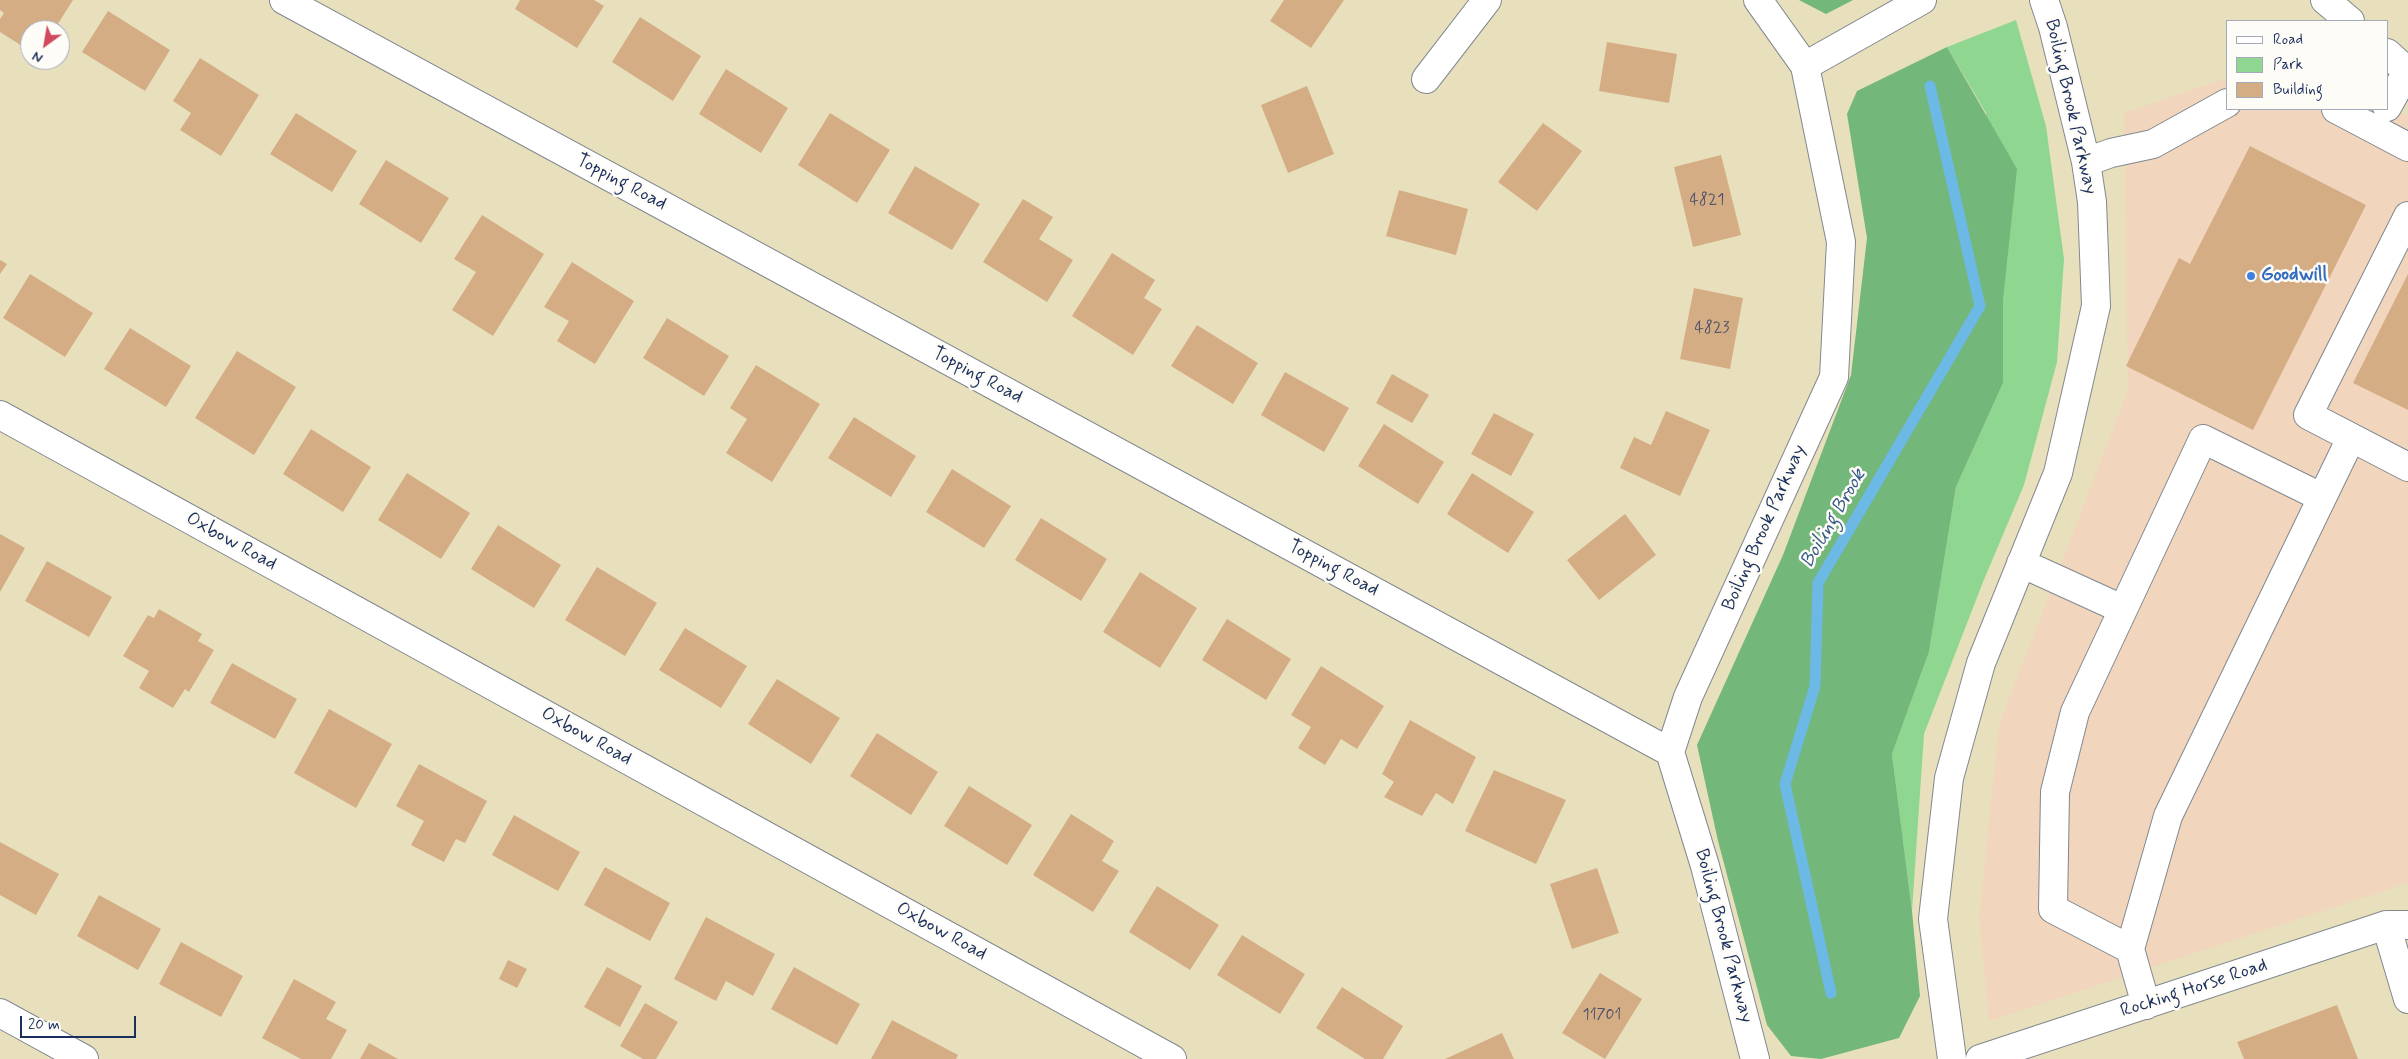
<!DOCTYPE html>
<html>
<head>
<meta charset="utf-8">
<style>
	body { margin:0 }
	#map { position:relative; width:2408px; height:1059px; overflow:hidden; background:#e8e0bd; font-family:Mynerve,sans-serif }
	canvas { display:block }
	.legend { position:absolute; left:2226px; top:20px; width:162px; height:90px; box-sizing:border-box; background:#fdfcf7; border:1px solid #a3aaba; margin:0; padding:6px 9px; list-style:none; font-size:15px; color:#1b2f5e }
	.legend li { display:flex; align-items:center; gap:10px; height:25px }
	.legend b { width:25px; border:1px solid #a3aaba }
	.north { position:absolute; left:20px; top:20px; width:50px; height:50px; box-sizing:border-box; background:#fdfcf7; border:1px solid #a3aaba; border-radius:50%; rotate:212deg; font-size:14px; font-weight:700; line-height:20px; text-align:center; color:#1b2f5e }
	.north::after { content:''; display:block; margin:auto; width:18px; height:22px; background:#d1495b; clip-path:polygon(50% 0,100% 100%,50% 72%,0 100%) }
	.scale { position:absolute; left:20px; top:1016px; width:116px; height:22px; box-sizing:border-box; border:2px solid #1b2f5e; border-top:0; padding-left:6px; font-size:15px; line-height:18px; white-space:nowrap; color:#1b2f5e; -webkit-text-stroke:4px #fdfcf7; paint-order:stroke }
</style>
</head>
<body>
<div id="map">
<canvas width="2408" height="1059"></canvas>
<ul class="legend">
<li><b style="height:6px;background:#fff"></b>Road</li>
<li><b style="height:14px;background:#8fd690"></b>Park</li>
<li><b style="height:14px;background:#d4ad85"></b>Building</li>
</ul>
<div class="north">N</div>
<div class="scale">20 m</div>
</div>
<script>
const c = document.querySelector('canvas').getContext('2d');
c.lineJoin = 'round';
function fillPath(path, color) {
  c.fillStyle = color;
  c.fill(path, 'evenodd');
}
function trace(path, color, width, dash) {
  c.strokeStyle = color;
  c.lineWidth = width;
  c.lineCap = dash ? 'butt' : 'round';
  c.setLineDash(dash || []);
  c.stroke(path);
}
function drawText(font, color, halo, rows, align = 'center') {
  c.font = font + ' Mynerve,sans-serif';
  c.lineWidth = 5;
  c.setLineDash([]);
  c.textBaseline = 'middle';
  c.strokeStyle = halo;
  c.fillStyle = color;
  for (const [text, x, y, turn = 0] of rows) {
    c.save();
    c.translate(x, y);
    c.rotate((+turn || 0) * Math.PI / 180);
    c.textAlign = isNaN(turn) ? turn : align;
    if (halo) c.strokeText(text, 0, 0);
    c.fillText(text, 0, 0);
    c.restore();
  }
}
const built = new Path2D(`
	M2227 78V109H2387V105L2408 116V883L1989 1021 1979 918 1999 725 2128 390 2124 113Z`);
const green = new Path2D(`
	M2016 20 2046 126 2064 259 2057 362 2024 485 1983 582 1924 734 1912 911 1892 754 1929 652 1956 487 2003 383V299L1986 113 1947 47Z`);
const forest = new Path2D(`
	M1799 0H1853L1826 14Z
	M1947 47 2017 169 2003 299V383L1956 487 1929 652 1892 754 1912 911 1920 996 1899 1038 1821 1059 1791 1056 1767 1025 1718 841 1697 745 1783 555 1851 375 1867 238 1847 114 1857 91Z`);
const stream = new Path2D(`
	M1831 993 1785 784 1815 686 1818 583 1980 306 1930 86`);
const building = new Path2D(`
	M0 0H73L54 30H30V51L0 32V19L4 13 0 10Z
	M520 0H594L604 6 577 48 515 9Z
	M1284 0H1344L1311 48 1270 21Z
	M108 11 170 50 145 91 82 52Z
	M640 17 701 56 673 101 612 62Z
	M1607 42 1677 54 1669 103 1599 91Z
	M200 58 259 95 221 156 180 130 191 113 173 101Z
	M726 69 788 108 761 153 699 114Z
	M1307 86 1334 154 1288 173 1261 105Z
	M296 113 357 151 332 192 270 154Z
	M830 113 890 150 857 203 798 165Z
	M1543 123 1582 151 1537 211 1498 182Z
	M2250 146 2366 205 2253 430 2126 366 2179 258 2190 264Z
	M1721 155 1741 235 1693 247 1674 167Z
	M386 160 449 198 421 243 359 204Z
	M915 166 980 204 952 250 888 213Z
	M1399 190 1468 209 1456 255 1386 236Z
	M1023 199 1053 217 1039 239 1073 260 1047 302 983 262Z
	M482 215 544 254 493 336 452 310 476 272 454 259Z
	M1112 253 1155 280 1144 298 1162 309 1133 355 1072 316Z
	M0 260 7 264 0 274Z
	M572 262 634 301 595 364 557 341 569 321 544 307Z
	M30 274 93 313 65 357 3 318Z
	M2408 274V410L2353 383Z
	M1694 288 1743 298 1730 369 1680 359Z
	M667 318 729 356 704 396 643 358Z
	M1197 325 1258 363 1233 404 1171 366Z
	M130 328 191 366 166 407 104 369Z
	M237 351 296 387 254 455 195 418Z
	M756 365 820 404 772 482 726 453 747 419 730 408Z
	M1285 372 1349 408 1324 452 1261 415Z
	M1392 374 1429 395 1412 423 1376 403Z
	M1666 411 1710 430 1680 496 1620 468 1634 437 1651 445Z
	M1494 413 1534 434 1511 476 1471 454Z
	M854 417 916 456 891 497 828 458Z
	M1384 424 1444 462 1418 504 1358 466Z
	M311 429 371 467 343 512 283 474Z
	M952 469 1011 506 984 548 926 512Z
	M407 473 470 513 441 559 378 520Z
	M1472 473 1534 512 1508 553 1447 514Z
	M1625 514 1656 555 1599 600 1567 560Z
	M1041 518 1107 559 1081 601 1015 560Z
	M498 525 561 565 534 608 471 569Z
	M0 534 25 548 0 592Z
	M47 561 112 597 89 637 25 601Z
	M597 567 657 603 625 656 565 620Z
	M1140 572 1197 608 1160 668 1103 632Z
	M159 609 202 634 198 641 214 650 189 692 185 689 173 708 139 688 149 671 123 656 148 615 154 618Z
	M1227 619 1291 659 1266 700 1202 660Z
	M685 628 747 666 721 708 659 670Z
	M232 663 297 699 275 739 210 703Z
	M1321 666 1384 706 1357 749 1341 739 1325 765 1298 748 1311 727 1291 715Z
	M777 679 840 718 811 764 748 724Z
	M329 709 392 744 356 808 294 773Z
	M1410 720 1476 757 1453 804 1436 793 1422 816 1384 797 1394 782 1382 774Z
	M877 733 938 772 911 815 850 776Z
	M419 764 487 801 465 843 456 839 444 862 411 845 424 821 396 806Z
	M1494 770 1566 800 1536 864 1465 831Z
	M969 786 1032 825 1007 865 944 826Z
	M1071 814 1114 841 1102 861 1119 871 1093 912 1033 875Z
	M514 815 580 852 558 891 492 855Z
	M0 842 59 874 36 915 0 895Z
	M605 867 670 903 650 941 584 905Z
	M1597 868 1619 933 1572 949 1550 884Z
	M1157 886 1219 925 1190 970 1129 932Z
	M99 895 161 929 138 970 77 936Z
	M706 917 775 954 753 996 726 981 716 1001 674 979Z
	M1242 935 1305 974 1280 1014 1217 975Z
	M181 942 243 976 221 1017 159 984Z
	M508 960 527 969 517 988 499 979Z
	M607 967 642 986 620 1027 584 1007Z
	M794 967 860 1004 837 1045 771 1009Z
	M1600 973 1642 999 1605 1059 1562 1033Z
	M294 979 336 1002 326 1019 347 1030 331 1059H301L262 1038Z
	M1342 987 1403 1026 1383 1059H1365L1316 1028Z
	M645 1003 678 1022 656 1059H643L620 1046Z
	M2337 1005 2358 1059H2244L2237 1042Z
	M892 1020 958 1055 956 1059H871Z
	M1502 1033 1514 1059H1445Z
	M369 1043 398 1059H360Z`);
const minor = new Path2D(`
	M284 0 1670 752
	M2325 0 2350 21
	M2387 53 2407 71
	M1805 66 1922 0
	M1426 79 1487 0
	M2387 107 2408 70
	M2336 109 2408 147
	M2086 162 2111 153 2153 144 2227 103
	M2408 216 2308 415 2408 467
	M0 415 1172 1059
	M2021 563 2122 609
	M2386 925 2408 999
	M2130 949 2053 909 2055 792 2075 712 2203 439 2321 497
	M2146 1005 2130 949 2168 816 2351 438
	M0 1013 84 1059
	M1755 1059 1705 866 1670 752 1688 697 1834 377 1841 242 1805 66 1758 0
	M1952 1059 1933 919 1949 778 1981 663 2058 473 2096 306 2092 202 2086 162 2053 27 2044 0
	M1980 1059 2365 932 2386 925H2408`);
const markers = [
	[2251,276,5,"#3f7fe0"]
];
const numberNames = [
	["4821",1707,201],
	["4823",1712,329],
	["11701",1602,1016]
];
const streetNames = [
	["Boiling Brook Parkway",2070,107,77],
	["Topping Road",621,183,28],
	["Topping Road",977,376,28],
	["Boiling Brook Parkway",1765,528,-66],
	["Oxbow Road",231,542,29],
	["Topping Road",1333,569,28],
	["Oxbow Road",586,737,29],
	["Oxbow Road",941,932,29],
	["Boiling Brook Parkway",1723,936,75],
	["Rocking Horse Road",2194,989,-18]
];
const shopNames = [
	["Goodwill",2261,276]
];
const waterNames = [
	["Boiling Brook",1834,519,-60]
];
fillPath(built, '#f1d5bd');
fillPath(green, '#8fd690');
fillPath(forest, '#73b77a');
trace(stream, '#6cb9e6', 11);
fillPath(building, '#d4ad85');
trace(minor, '#82888e', 30);
trace(minor, '#fff', 28);
for (const [x, y, r, color] of markers) {
  const dot = new Path2D();
  dot.arc(x, y, r, 0, 2 * Math.PI);
  c.fillStyle = color;
  c.fill(dot);
  trace(dot, '#fdfcf7', 2);
}
drawText('16px', '#494e68', null, numberNames);
drawText('19px', '#1b2f5e', '#fdfcf7', streetNames);
drawText('bold 19px', '#366cbe', '#fdfcf7', shopNames, 'left');
drawText('italic 20px', '#335887', '#fdfcf7', waterNames);
</script>
</body>
</html>
